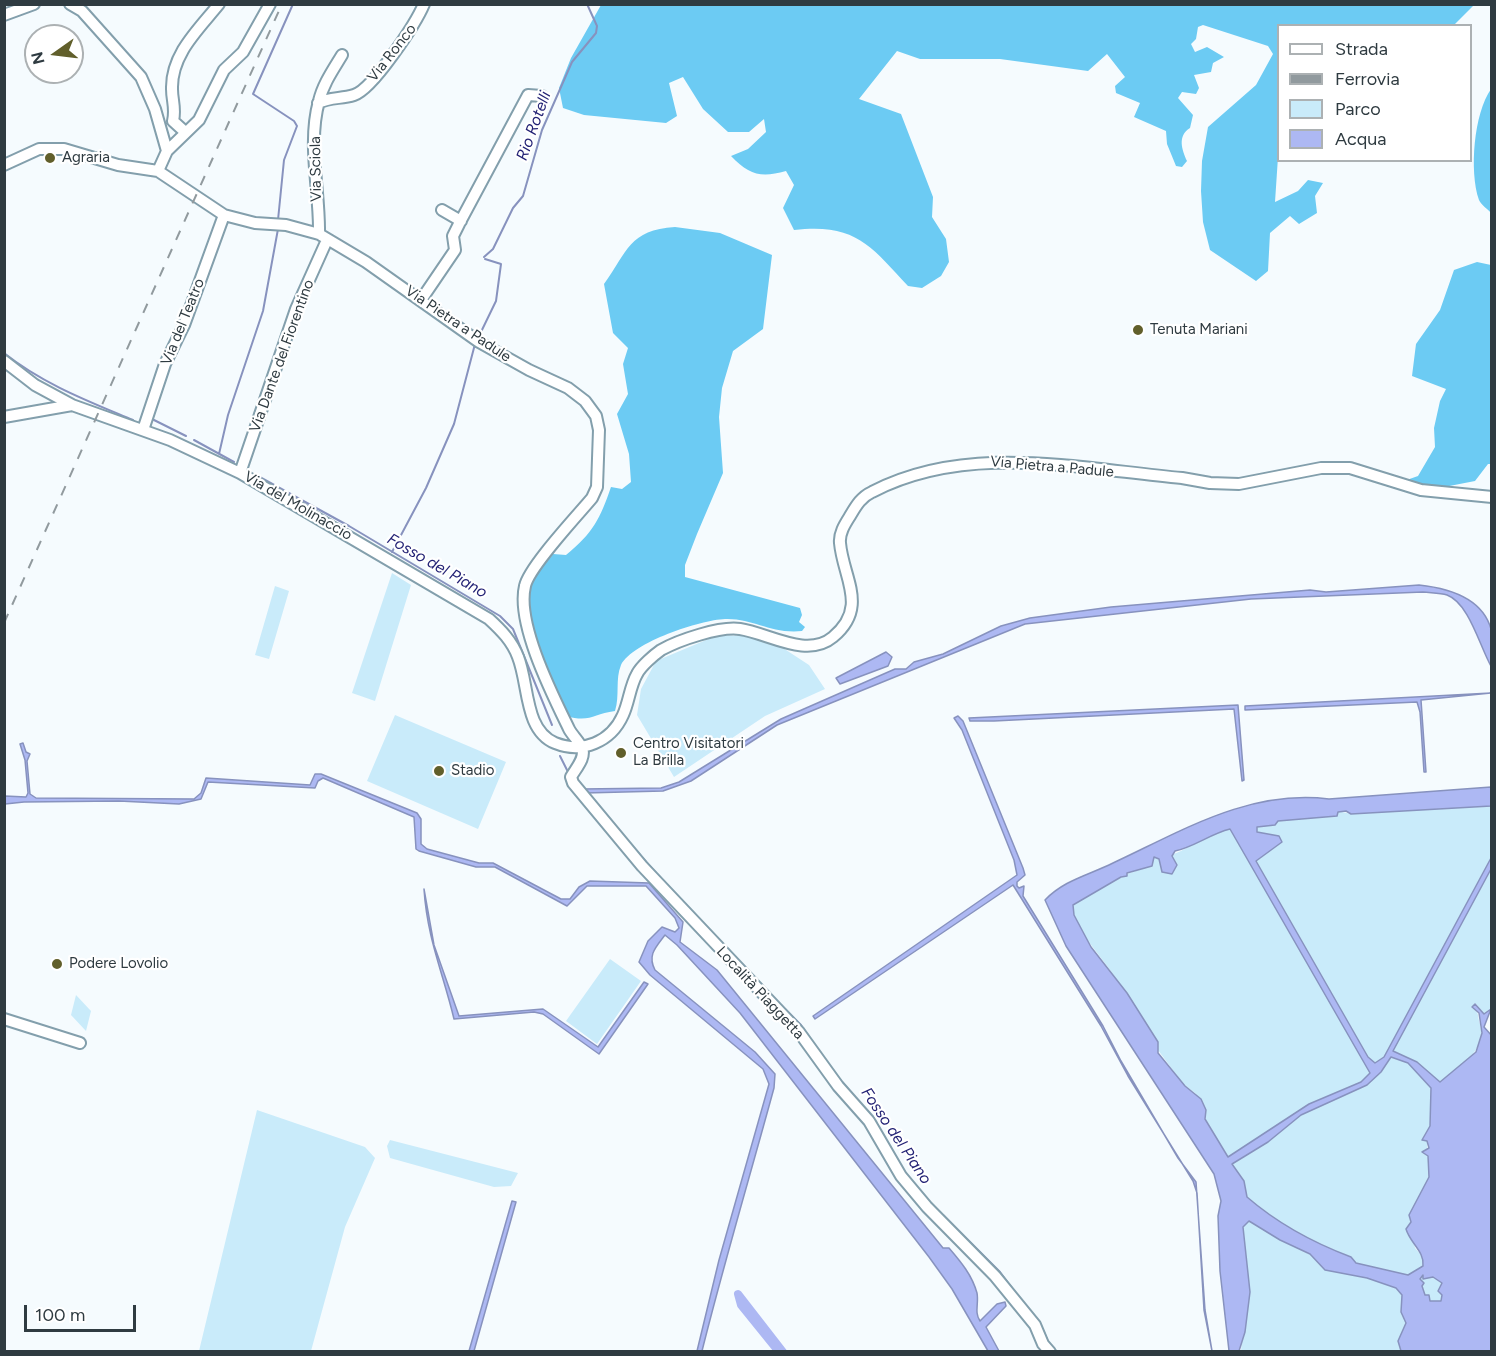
<!DOCTYPE html>
<html>
<head>
<meta charset="utf-8">
<style>
	body { margin:0 }
	#map { position:relative; width:1496px; height:1356px; overflow:hidden; background:#f5fbfe; font-family:Figtree,sans-serif }
	canvas { display:block }
	.frame { position:absolute; inset:0; border:6px solid #2f3b41; pointer-events:none }
	.legend { position:absolute; left:1277px; top:24px; width:195px; height:138px; box-sizing:border-box; background:#fff; border:2px solid #acb1b3; margin:0; padding:8px 10px; list-style:none; font-size:18px; color:#2f3b41 }
	.legend li { display:flex; align-items:center; gap:12px; height:30px }
	.legend b { width:30px; border:2px solid #acb1b3 }
	.north { position:absolute; left:24px; top:24px; width:60px; height:60px; box-sizing:border-box; background:#fff; border:2px solid #acb1b3; border-radius:50%; rotate:256deg; font-size:16px; font-weight:700; line-height:24px; text-align:center; color:#2f3b41 }
	.north::after { content:''; display:block; margin:auto; width:21px; height:27px; background:#615f2b; clip-path:polygon(50% 0,100% 100%,50% 72%,0 100%) }
	.scale { position:absolute; left:24px; top:1305px; width:112px; height:27px; box-sizing:border-box; border:3px solid #2f3b41; border-top:0; padding-left:8px; font-size:18px; line-height:21px; white-space:nowrap; color:#2f3b41; -webkit-text-stroke:4px #fff; paint-order:stroke }
</style>
</head>
<body>
<div id="map">
<canvas width="1496" height="1356"></canvas>
<div class="frame"></div>
<ul class="legend">
<li><b style="height:8px;background:#fff"></b>Strada</li>
<li><b style="height:8px;background:#919a9e"></b>Ferrovia</li>
<li><b style="height:16px;background:#c9ebfa"></b>Parco</li>
<li><b style="height:16px;background:#adb8f3"></b>Acqua</li>
</ul>
<div class="north">N</div>
<div class="scale">100 m</div>
</div>
<script>
const c = document.querySelector('canvas').getContext('2d');
c.lineJoin = 'round';
function fillPath(path, color) {
  c.fillStyle = color;
  c.fill(path, 'evenodd');
}
function trace(path, color, width, dash) {
  c.strokeStyle = color;
  c.lineWidth = width;
  c.lineCap = dash ? 'butt' : 'round';
  c.setLineDash(dash || []);
  c.stroke(path);
}
function drawText(font, color, halo, rows, align = 'center') {
  c.font = font + ' Figtree,sans-serif';
  c.lineWidth = 4.5;
  c.setLineDash([]);
  c.textBaseline = 'middle';
  c.strokeStyle = halo;
  c.fillStyle = color;
  for (const [text, x, y, turn = 0] of rows) {
    c.save();
    c.translate(x, y);
    c.rotate((+turn || 0) * Math.PI / 180);
    c.textAlign = isNaN(turn) ? turn : align;
    if (halo) c.strokeText(text, 0, 0);
    c.fillText(text, 0, 0);
    c.restore();
  }
}
const green = new Path2D(`
	M392 573 411 585 375 701 352 693Z
	M275 586 289 591 269 659 255 655Z
	M718 635 745 636 783 648 809 665 825 689 765 716 674 777 637 715 641 689 656 661Z
	M395 715 506 762 478 829 367 781Z
	M1491 805V1009L1484 1014 1476 1004 1472 1008C1480 1012 1477 1016 1480 1024 1488 1053 1452 1074 1431 1088L1430 1126 1422 1140 1427 1141 1429 1177 1409 1215 1415 1248 1440 1276 1449 1299 1398 1341 1401 1351H1241L1247 1275 1243 1228 1247 1195 1231 1162 1206 1120 1205 1109 1195 1093 1183 1084 1158 1050 1157 1042 1110 970 1082 933 1074 919 1073 904 1127 874 1150 866 1153 856C1174 861 1196 840 1215 833 1227 828 1240 825 1252 822L1257 826H1274L1278 820 1337 811 1352 814Z
	M610 959 641 981 597 1044 566 1021Z
	M76 995 91 1011 86 1031 71 1015Z
	M257 1110 365 1147 375 1158 345 1227 311 1351H199Z
	M390 1140 518 1173 511 1186 494 1187 390 1158 387 1146Z`);
const forest = new Path2D(`
	M601 5V4L1481 5 1473 6 1454 25 1278 26V157L1275 202 1298 191 1308 180 1323 183 1315 196 1317 213 1299 224 1290 216 1270 233 1268 271 1256 281 1210 250 1203 222 1201 191 1202 161 1208 127 1256 85 1273 54 1268 46 1203 25 1198 27 1196 39 1191 44 1195 52 1207 47 1224 57 1213 63 1211 72 1194 75 1199 88 1196 94 1182 92 1178 98 1193 115 1190 128C1177 136 1182 150 1187 161L1182 167 1176 166 1167 144 1166 131 1134 117 1140 103 1116 93 1115 86 1125 77 1107 54 1088 71 1000 59H920L897 51 859 99 901 114 933 197 932 217 946 239 949 262 941 276 922 288 908 286C870 245 855 223 794 230L783 208 794 185 786 171C761 178 749 175 731 156L748 149 766 132 764 119 749 132H728L703 109 683 77 669 83 677 116 666 123 584 115 563 108 559 88 571 58Z
	M1491 89V213C1488 209 1481 205 1479 200 1469 171 1474 113 1491 89Z
	M675 227 720 233 772 255 763 329 733 351 722 388 719 417 723 473 697 534 685 565V577L800 608 802 615 799 622 805 627 802 631C769 634 754 618 725 619 700 620 633 642 621 665 615 679 620 696 615 711 593 714 590 723 566 716 553 683 519 627 527 593 531 577 544 566 553 554L566 555C593 533 600 519 611 487L622 489 631 482 629 454 617 414 628 394 623 364 628 348 613 333 604 284C628 251 629 230 675 227Z
	M1477 262 1491 265V464H1488L1475 481 1439 488 1401 482 1418 476 1435 447 1434 428 1440 401 1446 389 1412 376 1416 344 1440 310 1454 270Z`);
const water = new Path2D(`
	M1419 585C1447 588 1482 597 1491 629 1494 639 1491 655 1491 666 1480 647 1469 603 1447 595 1440 593 1431 593 1423 592L1251 599 1025 624 777 725 691 781 663 791 585 793 581 789 661 788 679 782 781 719 895 669H906L914 662 943 654 1001 626 1030 618 1111 607 1310 590 1326 592Z
	M886 652 892 657 888 666 840 684 836 678Z
	M1491 693 1421 700 1426 772H1424L1420 712 1417 702 1245 710V706Z
	M1238 705 1244 780 1242 781 1234 709 994 721H970L969 718Z
	M958 716 963 721 1023 868 1025 875 1017 882V886L1019 888 1024 886 1023 896 1103 1026 1121 1061 1178 1158 1196 1182 1205 1310 1212 1351 1204 1310 1197 1193 1193 1181 1128 1076 1101 1026 1013 885 815 1019 813 1016 1017 875 1014 860 962 730 954 718Z
	M23 743 26 752 30 754 27 761 30 794 36 798 194 799 201 793 206 778 310 785 315 774H321L417 813 421 819V844L427 849 479 863H493L561 899H570L579 887 590 881 649 883 683 922 680 942 717 970 943 1248H949C961 1262 972 1275 977 1293 979 1304 974 1312 980 1321L997 1304 1005 1302 1006 1306 986 1327 999 1351H988L952 1289 929 1257 740 1013 677 945 665 935C656 947 647 955 655 970L755 1052 775 1074 774 1088C750 1176 724 1263 702 1351H697L719 1260 769 1084 763 1069 650 975 639 962 648 941 662 927 675 932 679 928 675 918 646 886H587L567 906 495 867H476L419 851 416 849 414 817 323 778 318 781 315 788 208 782 201 799 179 804 119 801 24 802 5 804V796L26 797 28 793 25 760 20 744Z
	M1491 787V806L1351 814 1346 811 1338 812 1337 816 1278 821 1275 825 1257 827V832L1279 836 1282 842 1256 861 1368 1057 1375 1063 1384 1057 1491 858V869L1393 1051 1417 1062 1440 1082 1476 1052 1482 1033 1479 1013 1472 1007 1475 1004 1484 1014 1491 1009 1484 1027 1492 1036 1491 1351H1401L1398 1341 1406 1323 1401 1312 1402 1295 1396 1288 1367 1278 1325 1270 1310 1254 1280 1240 1249 1221 1243 1227 1250 1292 1245 1332 1239 1351H1229L1220 1271 1218 1216 1221 1201 1214 1174 1066 946 1045 900C1064 880 1089 875 1113 863 1182 831 1249 789 1329 799ZM1230 829 1370 1073 1361 1082 1309 1104 1228 1157 1205 1119 1206 1110 1201 1099 1185 1086 1158 1053V1042L1127 993 1091 947 1074 915 1073 905 1121 877 1127 876V873L1152 866 1154 857 1159 859 1162 872 1172 874 1177 865 1172 856 1175 851C1194 847 1210 834 1230 829ZM1391 1057 1408 1063 1431 1088 1430 1126 1422 1140 1427 1141 1429 1148 1422 1152 1428 1156 1429 1177 1409 1215 1411 1222 1406 1229C1410 1243 1425 1252 1423 1266L1408 1275 1356 1263 1351 1257C1314 1243 1277 1223 1247 1197L1244 1181 1232 1164 1268 1142 1301 1115 1367 1085 1381 1072ZM1423 1275V1279L1433 1277 1442 1283 1438 1291 1442 1295 1441 1301H1430L1429 1295H1425L1422 1286 1424 1283 1420 1279Z
	M424 889 434 945 459 1016 543 1009 598 1047 644 982 648 984 599 1054 543 1014 534 1012 454 1019C443 973 427 938 424 889Z
	M512 1201 516 1202 474 1351H469Z`);
const stream = new Path2D(`
	M278 220 284 160 297 126 294 121 253 94 293 4
	M484 257 493 249 513 208 523 196 542 130 572 62 596 33 597 26 587 4
	M480 334 496 301 501 264 485 259
	M4 353C43 384 88 401 133 420
	M150 418 186 436
	M194 440 234 462
	M219 454 228 415 263 311 278 229
	M256 475 349 526 500 616 513 629 552 725
	M392 552 426 488 454 424 475 344
	M560 756 567 770
	M632 846 656 873
	M781 1005 801 1025 807 1034
	M836 1075 871 1116
	M943 1215 1000 1272 1015 1292
	M1043 1330 1049 1344`);
const canal = new Path2D(`
	M779 1352 741 1305 738 1294 783 1352`);
const minor = new Path2D(`
	M70 4 82 11 141 77 155 109 167 151
	M4 15 34 4
	M318 103C330 97 341 99 354 95 373 89 416 23 424 4
	M184 131 173 121C176 108 172 101 172 89 171 54 199 29 219 4
	M4 165 39 149H64L118 165 158 171 224 215 255 223 286 225 319 234 366 262 479 342 529 370 568 388 585 401 596 416 599 430 597 487 592 498C577 516 529 567 525 586 516 623 552 694 569 729 572 735 579 741 582 748 586 758 576 768 571 777L573 783 642 866 799 1032 838 1086 869 1121 901 1176 927 1207 995 1276 1035 1325 1043 1344 1050 1352
	M158 171 167 151 199 120 224 70 243 52 270 4
	M442 210 461 221
	M319 234C320 191 307 144 319 101 323 84 333 70 342 55
	M421 300 455 250 453 236 459 224 528 95 542 96
	M4 361 35 385 72 405 170 440 240 473 489 619C501 630 512 641 518 657 529 684 524 730 555 743 582 754 611 742 623 715 629 702 630 686 637 674 641 666 654 655 661 650 679 640 720 626 740 629 768 633 807 659 833 637 869 607 843 578 840 543 839 533 845 524 850 516 856 506 861 497 872 492 968 442 1080 469 1182 478L1210 483 1239 484 1321 468H1350L1421 490 1492 497
	M4 417 72 405
	M143 430 165 364 184 325 224 215
	M240 473 296 309 327 240
	M4 1019 80 1043`);
const rail = new Path2D(`
	M4 623 282 4`);
const markers = [
	[50,158,6,"#615f2b"],
	[1138,330,6,"#615f2b"],
	[621,753,6,"#615f2b"],
	[439,771,6,"#615f2b"],
	[57,964,6,"#615f2b"]
];
const streetNames = [
	["Via Ronco",392,53,-52],
	["Via Sciola",316,169,-91],
	["Via del Teatro",183,322,-68],
	["Via Pietra a Padule",458,324,34],
	["Via Dante del Fiorentino",282,356,-70],
	["Via Pietra a Padule",1052,467,5],
	["Via del Molinaccio",298,506,30],
	["Località Piaggetta",760,993,47]
];
const poiNames = [
	["Agraria",62,158],
	["Tenuta Mariani",1150,330],
	["Centro Visitatori",633,744],
	["La Brilla",633,761],
	["Stadio",451,771],
	["Podere Lovolio",69,964]
];
const waterNames = [
	["Rio Rotelli",534,126,-70],
	["Fosso del Piano",437,566,30],
	["Fosso del Piano",896,1136,56]
];
fillPath(green, '#c9ebfa');
fillPath(forest, '#6ccbf3');
fillPath(water, '#adb8f3');
trace(water, '#8792be', 1.5);
trace(stream, '#8792be', 2);
trace(canal, '#adb8f3', 8);
trace(minor, '#839fac', 14);
trace(minor, '#fff', 10);
trace(rail, '#919a9e', 2, [10, 10]);
for (const [x, y, r, color] of markers) {
  const dot = new Path2D();
  dot.arc(x, y, r, 0, 2 * Math.PI);
  c.fillStyle = color;
  c.fill(dot);
  trace(dot, '#fff', 2);
}
drawText('15px', '#2f3b41', '#fff', streetNames);
drawText('15px', '#2f3b41', '#fff', poiNames, 'left');
drawText('italic 16px', '#232275', '#fff', waterNames);
</script>
</body>
</html>
